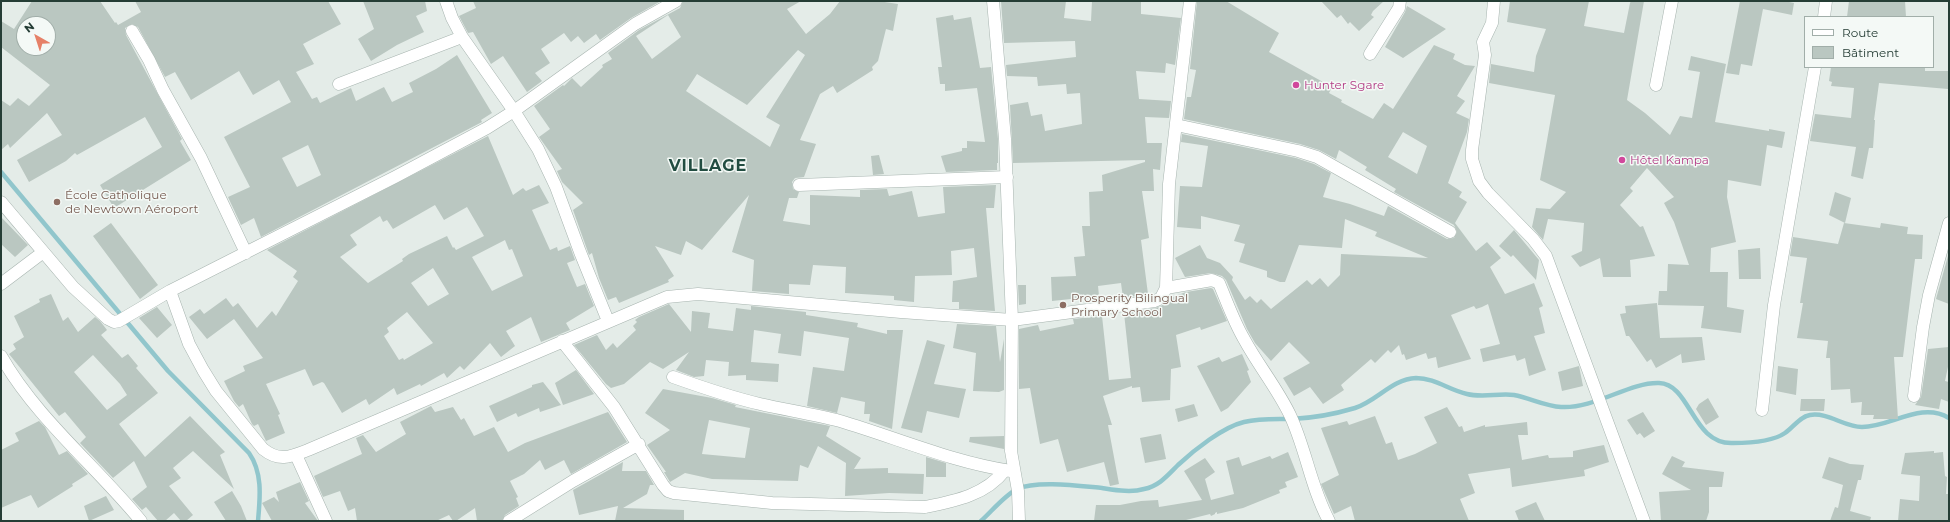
<!DOCTYPE html>
<html>
<head>
<meta charset="utf-8">
<style>
	body { margin:0 }
	#map { position:relative; width:1950px; height:522px; overflow:hidden; background:#e4ece8; font-family:Montserrat,sans-serif }
	canvas { display:block }
	.frame { position:absolute; inset:0; border:2px solid #253d35; pointer-events:none }
	.legend { position:absolute; left:1804px; top:16px; width:130px; height:52px; box-sizing:border-box; background:#f4f9f6; border:1px solid #a1aea9; margin:0; padding:5px 7px; list-style:none; font-size:12px; color:#253d35 }
	.legend li { display:flex; align-items:center; gap:8px; height:20px }
	.legend b { width:20px; border:1px solid #a1aea9 }
	.north { position:absolute; left:16px; top:16px; width:40px; height:40px; box-sizing:border-box; background:#f4f9f6; border:1px solid #a1aea9; border-radius:50%; rotate:321deg; font-size:11px; font-weight:700; line-height:16px; text-align:center; color:#253d35 }
	.north::after { content:''; display:block; margin:auto; width:14px; height:18px; background:#e68168; clip-path:polygon(50% 0,100% 100%,50% 72%,0 100%) }
</style>
</head>
<body>
<div id="map">
<canvas width="1950" height="522"></canvas>
<div class="frame"></div>
<ul class="legend">
<li><b style="height:5px;background:#fff"></b>Route</li>
<li><b style="height:11px;background:#bac7c1"></b>Bâtiment</li>
</ul>
<div class="north">N</div>
</div>
<script>
const c = document.querySelector('canvas').getContext('2d');
c.lineJoin = 'round';
function trace(path, color, width, dash) {
  c.strokeStyle = color;
  c.lineWidth = width;
  c.lineCap = dash ? 'butt' : 'round';
  c.setLineDash(dash || []);
  c.stroke(path);
}
function fillPath(path, color) {
  c.fillStyle = color;
  c.fill(path, 'evenodd');
}
function drawText(font, color, halo, rows, align = 'center') {
  c.font = font + ' Montserrat,sans-serif';
  c.lineWidth = 3;
  c.setLineDash([]);
  c.textBaseline = 'middle';
  c.strokeStyle = halo;
  c.fillStyle = color;
  for (const [text, x, y, turn = 0] of rows) {
    c.save();
    c.translate(x, y);
    c.rotate((+turn || 0) * Math.PI / 180);
    c.textAlign = isNaN(turn) ? turn : align;
    if (halo) c.strokeText(text, 0, 0);
    c.fillText(text, 0, 0);
    c.restore();
  }
}
const stream = new Path2D(`
	M1 172 168 371 249 453C263 473 260 498 258 521
	M981 521C992 511 1004 496 1017 489 1037 480 1080 486 1102 488 1115 490 1131 493 1144 489 1159 486 1167 476 1178 465 1194 450 1223 427 1244 422 1260 418 1276 419 1292 419 1313 418 1335 414 1355 408 1377 401 1392 379 1416 378 1435 378 1449 390 1467 394 1482 398 1499 393 1514 395 1530 398 1545 406 1561 407 1595 409 1629 382 1659 383 1691 384 1692 445 1733 443 1748 443 1772 442 1785 433 1794 427 1799 417 1810 415 1828 412 1844 427 1862 427 1891 427 1921 401 1949 418`);
const building = new Path2D(`
	M32 1H100L115 23 116 22 118 25 141 12 135 1H328L341 24 303 44 314 64 296 72 312 99 317 97 320 103 351 88 356 101 384 87 392 102 413 92 409 83 436 69 457 55 492 113 481 120 482 122 261 237 254 218 241 225 228 197 250 187 224 137 291 102 279 80 253 95 239 71 191 100 175 72 165 77 138 27 132 24 125 28 126 35 182 139 180 141 191 160 114 208 100 185 162 147 145 117 77 155 75 153 66 161 29 182 17 160 62 135 47 113 10 148 8 144 1 150V100L10 106 18 98 29 106 50 85 1 47V21L14 29ZM24 24H48V48H24ZM308 145 321 175 297 187 282 158Z
	M363 1H425L427 11 416 16 424 32 397 45 371 61 358 39 374 29Z
	M473 1H661L631 18 600 40 596 34 584 43 578 36 571 42 564 33 541 49 550 63 535 73 542 81 527 92 503 56 491 64 473 32 468 33 459 16 476 8Z
	M683 1H801L787 9 806 34 830 14 840 1H878L898 4 893 31 886 29 878 61 872 67 873 70 837 93 833 86 820 94 800 140 816 144 804 177 795 178 792 182 793 189 799 192 797 198H789L783 221 810 225V195L860 197V190L887 189 889 196 912 191 918 217 945 213 943 187 996 185 994 208H986L995 311 959 309V302H952L953 281 977 277 974 248 951 251 952 275 915 276 914 302 894 300V296L845 293 846 267 813 265 810 285 789 284V294L752 291 754 260 732 252 749 195 702 250 686 241 681 255 655 246 674 276 668 280 669 282 619 303 616 297 608 300 599 278 592 253 589 255 573 210 583 203 562 182 557 171 562 169 539 137 550 129 534 106 563 85 564 86 572 78 581 87 603 67 602 65 612 59 608 53 639 30 680 8ZM668 15 681 37 652 59 636 36ZM798 50 805 55 766 117 780 125 770 147 686 91 697 74 747 105Z
	M1001 1H1066L1064 18 1091 21 1092 1H1141V14L1181 18 1175 65 1166 63 1165 73 1136 71 1139 99 1171 101 1169 118 1145 117 1147 143H1162L1160 170 1153 169 1154 191H1142L1149 238 1141 240 1148 294 1123 298 1121 283 1098 286 1099 296 1052 301 1051 277 1076 276 1074 257 1085 256 1082 226H1090L1089 192 1103 191 1102 175 1145 162V160L1013 163 1010 105 1028 102 1031 116 1042 114 1045 131 1082 124 1080 93 1067 94 1066 84 1038 86 1037 77 1007 76 1006 65 1076 57 1075 41 1004 43Z
	M1197 1H1226L1279 33 1269 52 1332 87 1329 93 1342 100 1341 102 1373 119 1384 103 1393 109 1434 45 1455 54 1453 59 1465 65 1475 66 1457 96 1465 101 1456 113 1469 119 1467 132 1448 183 1462 192 1459 197 1467 202 1455 223 1476 251 1487 242 1501 258 1490 267 1505 294 1534 283 1543 306 1539 308 1545 333 1534 336 1546 370 1529 376 1525 358 1517 361 1515 355 1483 362 1480 349 1500 344 1488 304 1482 307 1476 309 1474 306 1451 315 1471 359 1438 368 1436 357 1428 359 1426 353 1406 360 1404 354 1402 355 1399 345 1391 353 1388 350 1375 363 1371 359 1341 385 1344 390 1323 404 1310 387 1294 396 1283 378 1310 363 1289 342 1271 361 1255 343 1247 329 1226 280 1222 276 1211 273 1185 277 1175 258 1200 245 1207 258 1220 263 1233 277 1232 280 1245 300 1250 296 1257 303 1261 299 1271 309 1307 280 1312 285 1320 278 1328 287 1340 275 1341 254 1428 258 1375 236 1377 232 1345 219 1342 248 1299 245 1285 282H1280L1267 277V271L1239 262 1245 244 1234 241 1240 225 1201 216V229L1177 227 1180 186 1202 187 1208 146 1181 142 1182 134 1296 158 1314 164 1331 173 1323 197 1350 204 1384 216 1388 206 1447 239 1454 238 1457 232 1454 225 1394 192 1396 189 1365 170 1367 167 1339 150 1336 159 1319 150 1300 144 1184 119 1187 97H1191L1196 70 1190 69ZM1403 132 1427 146 1417 174 1388 157Z
	M1321 1H1384L1373 11 1371 15 1374 17 1359 31 1350 22 1348 24 1341 15 1337 18Z
	M1510 1H1589L1584 26 1624 33 1630 3 1631 1H1644L1627 100 1645 113 1670 135 1680 116 1692 118 1700 72 1688 70 1691 56 1726 64 1715 122 1769 131V129L1785 132 1782 148 1767 145 1761 186 1728 180 1727 197 1736 242 1711 248 1710 272H1728L1727 307 1744 310 1741 333 1701 328 1704 306 1658 305 1659 291H1667L1668 264 1689 265 1674 222 1664 203 1674 197 1647 168 1630 188 1633 191 1620 205 1640 227 1643 226 1655 256 1630 260 1631 277H1603L1600 258 1580 267 1571 256 1582 251 1584 223 1548 219 1543 240 1532 227 1536 208 1550 209 1566 192 1540 180 1555 95 1489 83 1491 64 1534 72 1536 56 1546 29 1507 22Z
	M1740 1H1784L1794 3 1792 15 1763 9 1752 66 1741 64 1739 75 1726 73Z
	M1849 1H1905L1906 17H1847Z
	M1407 6 1446 29 1403 58 1385 47 1405 12Z
	M953 15 954 20 971 17 980 68 991 67 998 139V163H997V170L946 172 941 156 962 151V148H967V141L985 142 977 88 945 91V84H940L938 67H942L936 18Z
	M1831 67H1925V71H1948V89L1879 83 1874 120H1875L1873 148H1869L1863 179 1851 176 1856 147 1810 141 1815 114 1851 118 1854 88 1831 86 1832 82 1829 81Z
	M488 136 513 195 523 188 526 191 539 185 549 203 532 210 550 250 557 247 558 251 570 246 575 260 567 263 577 287 585 284 594 306 566 323 570 330 541 342 531 317 506 331 515 346 501 357 490 343 464 370 460 366 447 378 444 373 421 386 420 384 397 395 394 388 369 405 366 399 342 413 324 383 322 382 313 386 305 369 266 384 280 414 278 415 285 433 266 441 258 424 254 426 252 424 243 404 239 407 234 401 224 381 245 371 243 366 263 358 234 319 207 339 189 317 200 309 204 314 226 298 233 307 238 303 257 328 272 311 276 316 298 281 293 277 297 271 267 250ZM435 205 444 220 467 207 484 236 456 250 454 247 453 248 447 236 409 254 402 259 403 261 368 283 340 257 357 245 350 235 380 216 383 222 387 220 393 229ZM505 240 509 250 512 249 523 276 492 291 472 257ZM433 268 449 294 428 306 411 283ZM407 312 433 343 404 360 403 358 399 360 384 336 389 332 387 328Z
	M879 155 884 174 873 175 871 156Z
	M1835 192 1851 198 1845 223 1829 215Z
	M1 217 28 245 15 257 1 244Z
	M111 223 158 285 140 299 93 236Z
	M1844 223 1880 228 1881 223 1908 227 1907 234 1923 235 1922 259H1915L1903 357H1894L1898 419H1873L1874 415H1861L1862 402 1851 403 1850 389 1831 390 1830 358H1826L1828 341 1797 338 1803 303H1800L1807 258 1790 256 1793 237 1838 244Z
	M1514 230 1539 260 1536 280 1513 255 1511 257 1499 246Z
	M1760 248 1761 279H1739L1738 250Z
	M1948 256H1949V304L1936 299Z
	M1018 285H1026V304L1019 305Z
	M1211 288 1213 289 1227 321 1201 330 1200 327 1176 335 1181 367 1171 369 1170 400 1142 402 1140 387 1132 388V386L1103 396 1112 425H1108L1119 484 1110 486 1104 462 1067 472 1058 439 1040 444 1030 388 1019 389V329L1038 325 1040 331 1074 324 1073 319 1102 316 1109 380 1131 378 1124 313 1156 308 1165 304 1170 298 1186 292Z
	M51 294 63 321 68 317 78 332 95 317 100 321 107 330 101 335 122 358 128 354 138 366 136 368 158 393 119 424 145 457 190 416 225 452 220 455 234 489 193 451 173 468 181 478 169 486 193 515 186 521H181L174 513 165 521H158L146 507 142 510 132 499 147 487 134 461 113 478 80 443 86 437 65 412 59 416 9 354 16 349 13 344 24 337 14 316 40 302 39 299ZM93 355 120 384 127 395 107 410 74 372Z
	M1657 303 1660 338 1702 337 1705 360 1682 363 1681 354 1656 368 1651 359 1647 362 1629 336H1626L1620 314 1626 313 1625 306Z
	M669 304 691 332 692 311 710 313 708 328 733 331 736 308 751 310V306L806 312V315L858 323 857 327 887 334V330H903L892 429 869 421 870 414H864L865 402 841 397 837 413 807 406 813 367 844 371 849 338 804 331 801 356 778 353 781 334 754 330 751 362 779 364 778 382 746 380V375L728 376 729 362 706 360 704 376 694 377 676 370 689 352 663 369 650 362 624 384 611 388 606 384 574 345 597 335 606 350 613 343 617 348 636 330 633 326 637 322 635 320 639 317Z
	M157 307 172 325 157 338 139 318Z
	M957 324 996 326 1000 362 1004 339V390L999 392 973 391 976 353 953 348Z
	M927 340 945 345 934 384 966 389 959 418 927 411 922 433 901 428Z
	M1949 347V362L1945 381 1949 382V402L1941 399 1939 409 1915 405 1921 397 1928 349Z
	M1242 354 1249 370 1247 371 1251 382 1228 408 1221 412 1197 366 1219 357 1222 362Z
	M1579 366 1583 386 1562 391 1558 372Z
	M1778 366 1798 369 1796 395 1776 391Z
	M576 370 594 394 563 405 555 383Z
	M543 382 561 405 540 412 539 408 518 417 516 413 497 422 489 406 532 387V385Z
	M663 389 712 398 736 405 735 407 830 426 826 436 861 458 854 469 888 468V473L924 474 923 494 889 493 845 496 846 463 818 446 808 468 800 465 798 481 712 479 685 473 670 482 664 472H666L647 445 670 430 645 413ZM709 420 750 428 745 458 702 454Z
	M1708 398 1719 417 1706 425 1696 409 1699 404Z
	M1801 399H1825L1824 411H1800Z
	M1194 404 1198 416 1178 422 1175 409Z
	M431 406 435 412 453 407 461 420 464 418 474 436 494 427 508 452 525 443 608 412 627 442 571 474 564 460 545 470 540 460 524 474 510 481 518 497 516 498 519 506 505 515 502 521H477L475 508 456 521H453L449 515 436 521H357L355 508 348 511 340 491 323 497 314 476 362 454 356 438 363 435 376 452 406 434 400 422Z
	M1447 407 1459 427 1462 426 1464 432 1485 425V427L1527 422 1528 435H1518L1522 460 1548 455 1549 458 1573 457V451L1604 445 1609 462 1584 470 1585 476 1512 487 1510 468 1468 474 1475 493 1460 499 1469 521H1355L1351 506 1334 514 1321 484 1339 475 1321 428 1347 421 1349 425 1375 416 1386 444 1392 442 1398 460 1415 454 1437 443 1424 417Z
	M1643 412 1655 431 1644 438 1640 433 1637 435 1627 420Z
	M39 421 45 427 59 455 67 451 88 474 72 484 73 486 38 508 31 495 1 508V450L19 441 15 433Z
	M1161 434 1166 459 1145 463 1140 438Z
	M1004 436V449L969 442 970 437Z
	M1934 451V453L1943 452 1945 476 1947 477 1946 494H1949V521H1898L1900 499 1919 501 1920 476 1901 474 1905 453Z
	M1288 452 1298 477 1285 482 1287 487 1279 490 1280 493 1243 508 1217 514V512L1215 513V514L1211 516 1210 514 1182 521H1094L1096 505H1120L1141 501 1158 500 1159 507 1202 500 1184 471 1205 458 1215 472 1205 479 1211 500 1234 494 1226 461 1239 457 1242 466 1270 456 1272 459Z
	M1672 456 1685 462 1682 467 1724 472 1722 487H1709V512L1706 521H1661L1659 492 1691 490 1662 474Z
	M926 457 946 463V477H926Z
	M1829 457 1850 464 1864 465 1861 480H1858L1850 511 1871 517 1870 521H1830L1835 507 1838 508 1843 485 1822 478Z
	M623 462 622 471H646L654 485H650L647 494 623 508 684 510V521H615L618 506 579 515 573 490Z
	M300 482 309 501 305 503 318 521H272L262 503 274 497 279 502 276 492Z
	M232 491 241 506 247 521H226L214 502Z
	M106 496 114 510 89 521 84 506Z
	M1536 502 1545 521H1519L1515 511Z`);
const minor = new Path2D(`
	M446 1 452 18 462 37 514 111 538 149 556 187 580 252 608 321
	M1494 1 1492 23 1483 42 1485 55 1472 150V159L1479 181 1488 193 1533 239 1546 256 1644 521
	M1824 17 1826 1
	M132 31 149 60 163 90 201 158 246 253
	M1370 54 1399 8 1400 1
	M339 84 462 37
	M1656 85 1672 1
	M1176 125 1298 151 1317 157 1450 232
	M799 185 1007 177
	M1 202 73 287 108 319 114 322 119 321 170 291 395 177 487 128 514 111 635 24 676 1
	M1 284 42 253
	M1166 288 1212 280 1219 283C1227 302 1234 322 1244 339 1258 365 1277 388 1290 415 1306 449 1311 488 1329 521
	M170 291 189 344 203 370 216 391 263 449C279 462 290 457 308 450L667 297 698 294 901 312 1012 320 1155 301 1161 298 1166 288 1169 184 1190 1
	M562 341 614 407 663 485 668 491 674 493 772 503 925 507C955 501 986 495 1005 470
	M1 356C36 418 96 466 141 521
	M673 377C701 387 730 397 760 404 786 410 813 414 840 421 897 438 952 462 1011 471
	M1914 396 1923 327 1929 295 1949 223
	M1762 410 1774 305 1815 67
	M296 455 326 521
	M509 521 573 481 639 444`);
const tertiary = new Path2D(`
	M993 1 1005 139 1012 320 1011 451 1018 491 1019 521`);
const markers = [
	[1296,85,4,"#d1479c"],
	[1622,160,4,"#d1479c"],
	[57,202,4,"#8d6e63"],
	[1063,305,4,"#8d6e63"]
];
const hotelNames = [
	["Hunter Sgare",1304,85],
	["Hôtel Kampa",1630,160]
];
const educationNames = [
	["École Catholique",65,195],
	["de Newtown Aéroport",65,209],
	["Prosperity Bilingual",1071,298],
	["Primary School",1071,312]
];
const districtNames = [
	["VILLAGE",708,166]
];
trace(stream, '#91c6cc', 4.5);
fillPath(building, '#bac7c1');
trace(minor, '#a7b4af', 13);
trace(tertiary, '#a7b4af', 13);
trace(minor, '#fff', 12);
trace(tertiary, '#fff', 12);
for (const [x, y, r, color] of markers) {
  const dot = new Path2D();
  dot.arc(x, y, r, 0, 2 * Math.PI);
  c.fillStyle = color;
  c.fill(dot);
  trace(dot, '#f4f9f6', 1.5);
}
drawText('12px', '#b23c85', '#f4f9f6', hotelNames, 'left');
drawText('12px', '#785e54', '#f4f9f6', educationNames, 'left');
c.letterSpacing = '1px';
drawText('bold 16px', '#224d41', '#f4f9f6', districtNames);
c.letterSpacing = '0px';
</script>
</body>
</html>
